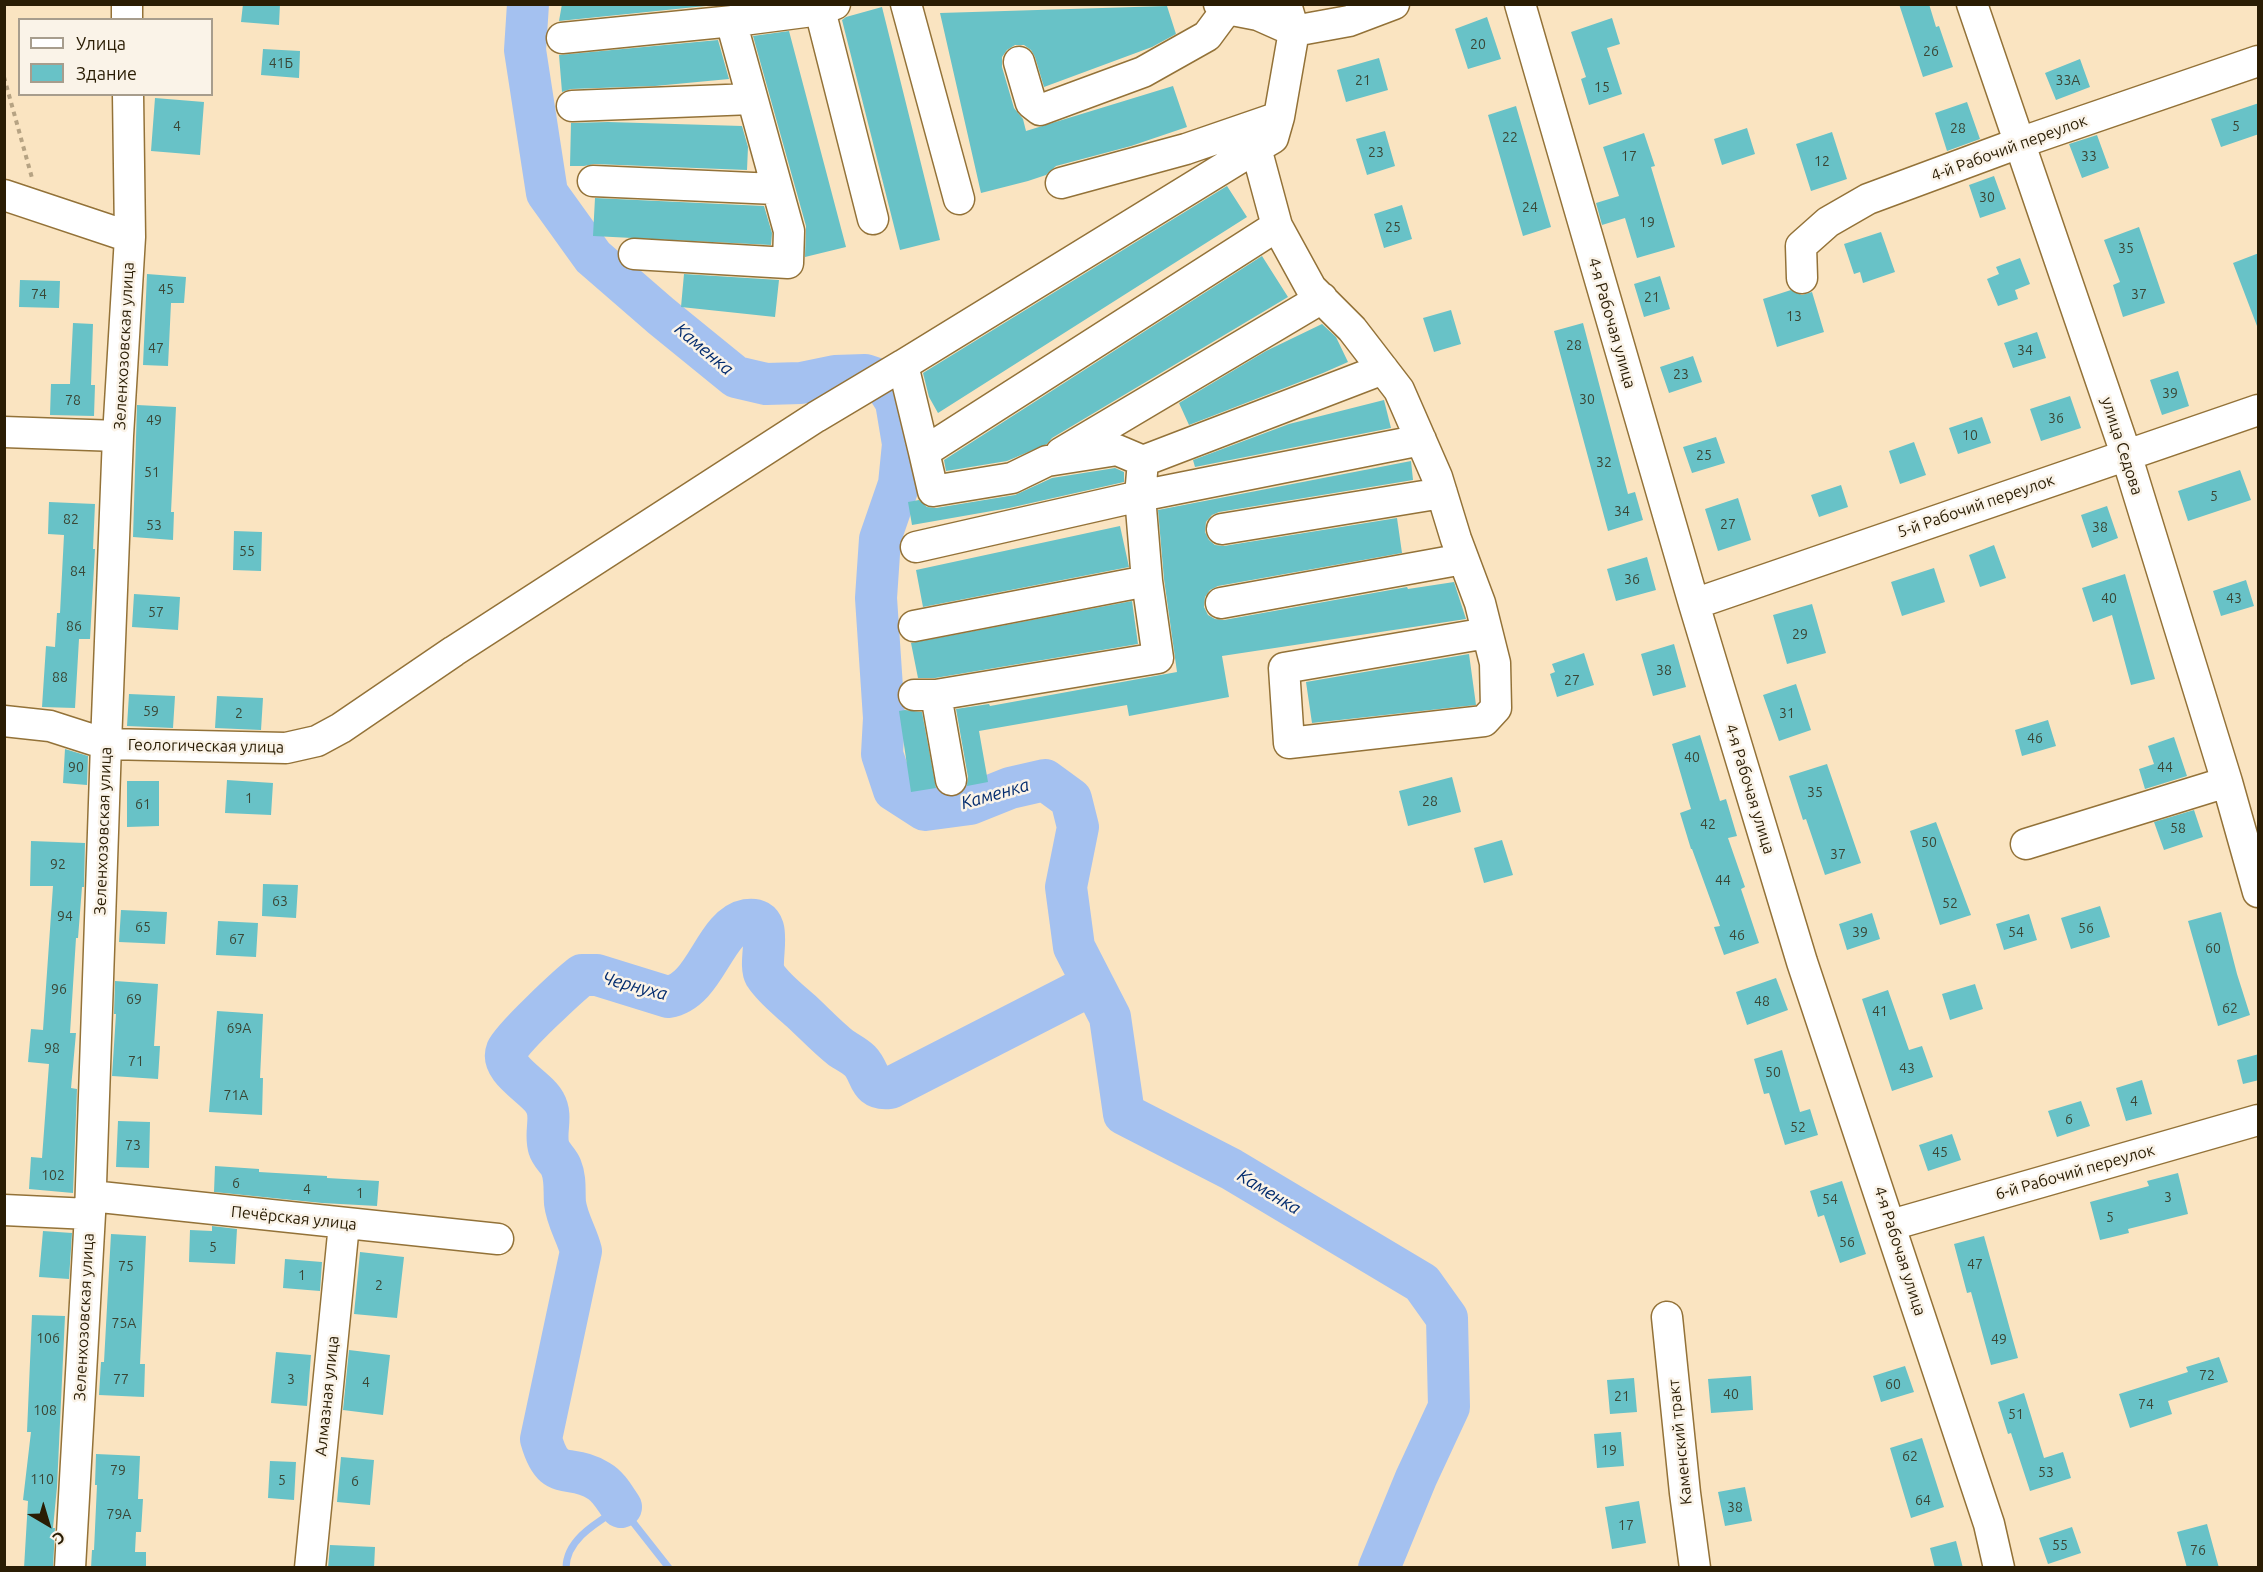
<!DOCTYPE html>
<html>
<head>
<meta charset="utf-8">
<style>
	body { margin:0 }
	#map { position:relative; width:2263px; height:1572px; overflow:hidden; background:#fae4c1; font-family:Ubuntu,sans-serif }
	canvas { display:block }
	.frame { position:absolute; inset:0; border:6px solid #2a1d04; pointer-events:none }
	.legend { position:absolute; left:18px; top:18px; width:195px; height:78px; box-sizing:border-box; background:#faf3e8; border:2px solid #a79d8d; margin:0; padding:8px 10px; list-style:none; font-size:18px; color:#2a1d04 }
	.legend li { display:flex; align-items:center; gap:12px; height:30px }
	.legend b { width:30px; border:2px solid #a79d8d }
	.north { position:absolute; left:18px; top:1494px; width:60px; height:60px; -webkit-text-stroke:4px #faf3e8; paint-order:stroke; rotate:142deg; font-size:16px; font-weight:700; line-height:24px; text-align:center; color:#2a1d04 }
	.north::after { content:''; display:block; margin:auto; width:21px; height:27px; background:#2a1d04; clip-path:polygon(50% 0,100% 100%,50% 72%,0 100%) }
</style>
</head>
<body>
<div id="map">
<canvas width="2263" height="1572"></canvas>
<div class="frame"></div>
<ul class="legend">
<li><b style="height:8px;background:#fff"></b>Улица</li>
<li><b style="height:16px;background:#68c2c7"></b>Здание</li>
</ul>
<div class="north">С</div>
</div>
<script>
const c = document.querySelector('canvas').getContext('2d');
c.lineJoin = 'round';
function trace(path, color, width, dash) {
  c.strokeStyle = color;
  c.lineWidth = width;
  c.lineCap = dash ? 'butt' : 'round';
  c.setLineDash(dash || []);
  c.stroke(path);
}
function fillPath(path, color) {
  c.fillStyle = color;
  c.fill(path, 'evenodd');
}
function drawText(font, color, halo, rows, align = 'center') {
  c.font = font + ' Ubuntu,sans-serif';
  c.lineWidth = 5;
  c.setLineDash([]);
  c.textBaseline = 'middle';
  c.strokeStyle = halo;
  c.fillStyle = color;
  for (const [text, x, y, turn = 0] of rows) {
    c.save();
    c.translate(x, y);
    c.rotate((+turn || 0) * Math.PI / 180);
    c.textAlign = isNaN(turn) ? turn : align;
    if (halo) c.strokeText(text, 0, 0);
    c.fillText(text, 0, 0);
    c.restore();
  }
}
const stream = new Path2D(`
	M566 1568C566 1538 600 1521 621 1507L669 1568`);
const river = new Path2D(`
	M528 4 525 50 547 193 593 257 661 316 736 377 766 384 801 383 835 376 865 375 883 381 896 402 903 444 899 484 880 539 876 598 884 718 882 754 894 790 925 810 970 804 1010 788 1045 780 1071 799 1078 827 1066 887 1074 947 1110 1017 1124 1114 1231 1169 1422 1283 1447 1318 1449 1407 1416 1478 1379 1568
	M621 1507C614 1497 609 1487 599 1481 569 1462 554 1485 541 1439L581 1251C577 1235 567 1220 565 1203 564 1191 566 1179 561 1167 558 1160 551 1155 549 1148 544 1133 553 1117 545 1103 537 1087 499 1070 507 1050 512 1038 569 985 582 975H597L668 997C706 991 714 926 747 920 777 915 757 961 765 975 774 989 789 1000 801 1011 814 1023 827 1037 841 1048 847 1052 855 1056 860 1061 872 1073 867 1091 890 1088L1093 984`);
const building = new Path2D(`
	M243 4H280L279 25 241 22Z
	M562 4H725L559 21Z
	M1899 4H1929L1936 27 1939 26 1953 67 1923 77Z
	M1167 6 1176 34 1152 47 1044 87 1035 57 1031 50 1024 45H1015L1007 50 1002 57V67L1014 108 1023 119 1026 131 1173 86 1187 127 1131 146 1056 166 1046 175 1028 181 981 193 940 13Z
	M882 7 940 240 900 250 842 20 846 17Z
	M1487 17 1501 59 1468 69 1455 29Z
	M1612 18 1620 44 1607 48 1622 94 1589 105 1581 79 1586 77 1571 32Z
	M789 31 846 247 805 257 806 226 753 36Z
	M718 40 729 79 655 86 571 89 562 92 559 55Z
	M263 49 300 51 299 78 261 75Z
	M1379 58 1388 90 1346 102 1337 70Z
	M2080 59 2090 87 2056 100 2045 73Z
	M155 98 204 102 200 155 151 151Z
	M1967 102 1980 139 1947 151 1935 113Z
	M2259 103V134L2221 147 2211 119Z
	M1516 106 1551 227 1523 236 1488 115Z
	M608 122 742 126 748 147 747 170 594 164 584 166H570L571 123Z
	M1747 128 1755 154 1722 165 1714 139Z
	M1385 131 1395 166 1367 175 1356 139Z
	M1832 132 1847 179 1811 191 1796 144Z
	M1644 133 1655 166 1651 167 1675 247 1637 258 1625 218 1602 225 1596 203 1619 196 1603 147Z
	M2097 135 2109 168 2082 178 2069 144Z
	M1994 176 2006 209 1980 218 1969 185Z
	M1227 186 1247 217 938 413 929 397 923 373Z
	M595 198 764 206 772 233 771 245 593 236Z
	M1402 205 1412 239 1384 248 1374 214Z
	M2139 227 2165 303 2123 317 2113 285 2120 282 2104 240Z
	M1881 232 1895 272 1863 283 1860 272 1854 274 1844 244Z
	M2259 253V326H2257L2233 263Z
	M1262 256 1288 297 1052 438 1047 444 1007 461 946 471 944 460Z
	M2020 258 2030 284 2015 290 2018 299 1998 306 1987 279 1999 274 1996 267Z
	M147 274 186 277 184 303H171L168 366 143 365Z
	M684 274 779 280 775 317 681 307Z
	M1660 276 1670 309 1644 317 1634 284Z
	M20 280 60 281 59 308 19 307Z
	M1791 290 1802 295 1812 292 1824 332 1777 347 1763 299Z
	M1451 310 1461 344 1434 352 1423 318Z
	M73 323 93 324 91 385H95L94 416 50 415 51 384H70Z
	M1583 323 1628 494 1635 492 1643 520 1608 531 1554 331Z
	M1322 324 1336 337 1348 362 1323 373 1189 425 1179 403 1266 351Z
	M2037 332 2046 358 2013 368 2004 343Z
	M1693 356 1702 382 1669 393 1660 367Z
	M2178 371 2189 406 2162 415 2150 380Z
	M2070 396 2081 428 2041 441 2030 409Z
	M1384 400 1391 428 1195 467 1193 460 1289 424Z
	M137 405 176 407 171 512H174L173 540 133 537Z
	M1982 417 1991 443 1958 454 1949 428Z
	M1716 437 1725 463 1692 473 1683 447Z
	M1914 442 1926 475 1900 484 1889 451Z
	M1411 461 1413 480 1219 512 1212 515 1206 522 1205 532 1209 540 1215 545 1224 546 1397 518 1402 553 1218 586 1210 590 1205 597 1204 607 1208 615 1215 619 1224 620 1407 587 1408 589 1454 582 1466 619 1222 656 1229 697 1129 716 1127 705 979 731 988 782 967 786 968 777 956 709 989 704 990 706 1177 672 1164 579 1158 510Z
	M1115 468 1124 472V482L1009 508 912 525 908 502 919 500 927 507 936 508 1015 495 1052 478Z
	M2240 470 2251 500 2188 521 2178 491Z
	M1841 485 1848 507 1819 517 1811 495Z
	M1738 498 1751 540 1718 551 1705 509Z
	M49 502 95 504 93 549H95L90 639H79L75 708 42 707 46 646 55 647 57 613H60L64 535 48 534Z
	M2107 506 2118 538 2092 548 2081 515Z
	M1120 526 1129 567 923 607 916 570Z
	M234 531 262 532 261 571 233 570Z
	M1994 545 2006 578 1980 587 1969 555Z
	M1647 557 1656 590 1616 601 1607 569Z
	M1934 568 1945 602 1902 616 1891 582Z
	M2125 574 2155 679 2131 685 2112 615 2093 622 2082 588Z
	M2246 580 2254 606 2221 616 2213 591Z
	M134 594 180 597 178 630 132 627Z
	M1132 601 1138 644 935 678H918L911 643Z
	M1812 604 1826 653 1787 664 1773 615Z
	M1674 644 1686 687 1653 696 1641 654Z
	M1584 653 1594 685 1557 697 1550 674 1555 672 1552 664Z
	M1469 654 1476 705 1312 723 1306 682Z
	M1796 684 1811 730 1779 741 1763 695Z
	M129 694 175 696 173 728 127 726Z
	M217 696 263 698 261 730 215 728Z
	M905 710 922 712 936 788 911 792 899 711Z
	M2048 720 2056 746 2022 756 2015 730Z
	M1700 735 1720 801 1726 799 1737 836 1728 838 1745 887 1741 889 1759 943 1724 955 1714 927 1720 926 1692 849H1691L1680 813 1691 809 1672 744Z
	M2174 737 2187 776 2145 789 2139 769 2154 764 2148 746Z
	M65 749 88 756 87 785 63 783Z
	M1827 764 1861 863 1825 875 1806 819 1803 820 1789 776Z
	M1452 777 1461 812 1408 826 1399 791Z
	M227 780 273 783 271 815 225 813Z
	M127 781H159V826L127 827Z
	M2194 810 2203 837 2164 850 2154 822Z
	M1936 822 1971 915 1940 925 1910 831Z
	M1502 840 1513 875 1484 883 1474 848Z
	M31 841 85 843 84 887H82L78 938H76L70 1033H76L71 1088 77 1089 73 1193 29 1189 31 1157 42 1158 49 1064 28 1062 31 1029 43 1030 53 886H30Z
	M263 884 298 885 296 918 262 916Z
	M2100 906 2110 937 2071 949 2061 918Z
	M121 910 167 912 165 944 119 942Z
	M2221 912 2237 974 2250 1015 2218 1026 2188 921Z
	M1872 913 1880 939 1847 950 1839 924Z
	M2029 914 2037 940 2004 950 1996 924Z
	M218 921 258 923 256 957 216 955Z
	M1776 978 1788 1010 1747 1025 1736 992Z
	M115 981 158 984 154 1046H160L158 1079 112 1076 116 1014H114Z
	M1975 984 1983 1009 1950 1020 1942 994Z
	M1888 990 1909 1050 1922 1046 1933 1077 1892 1091 1862 999Z
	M217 1011 263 1014 260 1078H263L262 1115 209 1112Z
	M1782 1050 1800 1112 1810 1109 1818 1135 1785 1145 1769 1093 1764 1094 1754 1059Z
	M2259 1054V1080L2243 1084 2237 1060Z
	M2142 1080 2152 1114 2126 1121 2116 1088Z
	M2081 1101 2090 1126 2057 1137 2048 1111Z
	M118 1121 150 1122 149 1168 116 1167Z
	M1952 1134 1961 1160 1928 1171 1919 1145Z
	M215 1166 259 1169V1172L327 1176V1178L379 1181 377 1206 322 1203 214 1192Z
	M2178 1173 2188 1214 2128 1229 2129 1233 2100 1240 2090 1202 2149 1186 2147 1181Z
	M1842 1181 1866 1254 1840 1263 1824 1215 1818 1217 1810 1191Z
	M212 1226 237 1229 235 1264 189 1262 190 1230 212 1231Z
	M43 1231 72 1233 69 1279 39 1277Z
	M111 1234 146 1236 140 1364H145L144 1397 99 1395 101 1362H104Z
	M1984 1236 2018 1358 1991 1365 1971 1292 1967 1293 1954 1244Z
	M360 1252 404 1257 397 1318 354 1314Z
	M285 1259 322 1262 320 1291 283 1288Z
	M32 1315 65 1316 57 1487 53 1528H55L53 1568H24L28 1501 23 1500 31 1432H27Z
	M349 1350 390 1355 383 1415 343 1410Z
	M276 1352 311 1355 307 1406 271 1403Z
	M2219 1357 2228 1382 2168 1401 2172 1414 2130 1428 2119 1394 2188 1372 2186 1367Z
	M1905 1366 1914 1392 1881 1402 1873 1376Z
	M1751 1376 1753 1410 1711 1413 1708 1379Z
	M1634 1378 1637 1412 1610 1414 1607 1380Z
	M2024 1393 2044 1458 2063 1452 2071 1478 2030 1491 2011 1433 2008 1434 1998 1402Z
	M1621 1432 1624 1466 1597 1468 1594 1434Z
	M1922 1438 1944 1507 1911 1518 1890 1448Z
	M96 1454 140 1456 138 1499H143L141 1532H136L135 1552H146V1568H91L92 1550H94L97 1485H95Z
	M341 1457 374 1460 370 1505 337 1502Z
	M270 1461 296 1462 294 1500 268 1498Z
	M1745 1487 1752 1521 1725 1526 1718 1492Z
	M1639 1501 1646 1543 1612 1549 1605 1507Z
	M2207 1524 2219 1568H2187L2177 1532Z
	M2072 1527 2081 1553 2048 1564 2039 1538Z
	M1956 1541 1963 1568H1935L1930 1548Z
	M330 1545 375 1547 374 1568H328Z`);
const path = new Path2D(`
	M4 77 32 178`);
const minor = new Path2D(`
	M127 4V20
	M816 4 820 10 873 219
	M906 4 959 199
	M1219 4 1227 9 1258 15 1294 31
	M1286 4 1294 31 1279 117 1273 138 1256 148 1277 226 1311 288 1352 329 1399 390 1437 477 1456 539 1480 603 1495 663 1496 708 1484 721 1289 743 1284 668 1487 633
	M1520 4 1694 604 1802 962 1989 1524 1999 1568
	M1972 4 2126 454 2227 782 2258 892
	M1294 31 1349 21 1394 4
	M562 38 743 20 820 10 835 4
	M1019 62 1031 103 1040 110 1143 72 1207 36 1227 9
	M572 106 752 99
	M593 181 776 189
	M1061 183 1186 149 1279 117
	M4 195 130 237
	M634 254 788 263 789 231 731 21
	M1802 278 1801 246 1828 222 1868 199 2019 143 2258 61
	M4 432 118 436
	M924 452 903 365 1256 148
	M1061 453 1322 298
	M1143 461 1117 450 1047 461 1012 478 933 491 924 452 1277 226
	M1222 529 1442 493
	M916 547 1140 496 1143 461 1383 369
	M1221 603 1463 559
	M1694 604 2258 410
	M914 626 1147 581
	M914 695H936L1158 658 1147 581 1140 496 1421 440
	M936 695 951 780
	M4 721 50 726 106 744 286 748 317 741 341 728 454 651 816 417 903 365
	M2026 844 2227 782
	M91 1196 498 1239
	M4 1210 90 1214
	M1891 1225 2258 1120
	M1667 1317 1685 1493 1695 1568
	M70 1568 90 1214 106 744 118 436 130 237 128 94
	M310 1568 344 1224`);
const numberNames = [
	["20",1478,44],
	["26",1931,51],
	["41Б",281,63],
	["21",1363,80],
	["33А",2068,80],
	["15",1602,87],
	["4",177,126],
	["5",2236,126],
	["28",1958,128],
	["22",1510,137],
	["23",1376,152],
	["17",1629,156],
	["33",2089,156],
	["12",1822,161],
	["30",1987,197],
	["24",1530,207],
	["19",1647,222],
	["25",1393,227],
	["35",2126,248],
	["45",166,289],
	["74",39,294],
	["37",2139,294],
	["21",1652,297],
	["13",1794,316],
	["28",1574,345],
	["47",156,348],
	["34",2025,350],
	["23",1681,374],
	["39",2170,393],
	["30",1587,399],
	["78",73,400],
	["36",2056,418],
	["49",154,420],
	["10",1970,435],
	["25",1704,455],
	["32",1604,462],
	["51",152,472],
	["5",2214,496],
	["34",1622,511],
	["82",71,519],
	["27",1728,524],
	["53",154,525],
	["38",2100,527],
	["55",247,551],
	["84",78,571],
	["36",1632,579],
	["40",2109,598],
	["43",2234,598],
	["57",156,612],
	["86",74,626],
	["29",1800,634],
	["38",1664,670],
	["88",60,677],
	["27",1572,680],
	["59",151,711],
	["2",239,713],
	["31",1787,713],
	["46",2035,738],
	["40",1692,757],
	["90",76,767],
	["44",2165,767],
	["35",1815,792],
	["1",249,798],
	["28",1430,801],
	["61",143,804],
	["42",1708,824],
	["58",2178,828],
	["50",1929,842],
	["37",1838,854],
	["92",58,864],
	["44",1723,880],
	["63",280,901],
	["52",1950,903],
	["94",65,916],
	["65",143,927],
	["56",2086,928],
	["39",1860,932],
	["54",2016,932],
	["46",1737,935],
	["67",237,939],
	["60",2213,948],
	["96",59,989],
	["69",134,999],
	["48",1762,1001],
	["62",2230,1008],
	["41",1880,1011],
	["69А",239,1028],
	["98",52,1048],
	["71",136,1061],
	["43",1907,1068],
	["50",1773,1072],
	["71А",236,1095],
	["4",2134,1101],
	["6",2069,1119],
	["52",1798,1127],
	["73",133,1145],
	["45",1940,1152],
	["102",53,1175],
	["6",236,1183],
	["4",307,1189],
	["1",360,1193],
	["3",2168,1197],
	["54",1830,1199],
	["5",2110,1217],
	["56",1847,1242],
	["5",213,1247],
	["47",1975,1264],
	["75",126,1266],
	["1",302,1275],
	["2",379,1285],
	["75А",124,1323],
	["106",48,1338],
	["49",1999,1339],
	["72",2207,1375],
	["77",121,1379],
	["3",291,1379],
	["4",366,1382],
	["60",1893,1384],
	["40",1731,1394],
	["21",1622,1396],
	["74",2146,1404],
	["108",45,1410],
	["51",2016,1414],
	["19",1609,1450],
	["62",1910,1456],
	["79",118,1470],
	["53",2046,1472],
	["110",42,1479],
	["5",282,1480],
	["6",355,1481],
	["64",1923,1500],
	["38",1735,1507],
	["79А",119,1514],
	["17",1626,1525],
	["55",2060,1545],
	["76",2198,1550]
];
const streetNames = [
	["4-й Рабочий переулок",2009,148,-20],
	["4-я Рабочая улица",1612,323,74],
	["Зеленхозовская улица",124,346,-87],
	["улица Седова",2122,446,72],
	["5-й Рабочий переулок",1976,506,-19],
	["Геологическая улица",206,746,1],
	["4-я Рабочая улица",1750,789,73],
	["Зеленхозовская улица",103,831,-88],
	["6-й Рабочий переулок",2075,1172,-16],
	["Печёрская улица",294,1218,6],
	["4-я Рабочая улица",1900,1251,72],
	["Зеленхозовская улица",84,1317,-87],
	["Алмазная улица",327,1396,-84],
	["Каменский тракт",1680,1442,-96]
];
const waterNames = [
	["Каменка",704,349,40],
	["Каменка",995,794,-16],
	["Чернуха",635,986,15],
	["Каменка",1269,1192,31]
];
trace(stream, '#a4c1f0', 7);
trace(river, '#a4c1f0', 42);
fillPath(building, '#68c2c7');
trace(minor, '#937238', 33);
trace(path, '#b6a383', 4, [4.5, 4.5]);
trace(minor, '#fff', 30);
drawText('14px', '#3a4635', null, numberNames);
drawText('16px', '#2a1d04', '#faf3e8', streetNames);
drawText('italic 18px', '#032c6e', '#faf3e8', waterNames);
</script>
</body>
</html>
